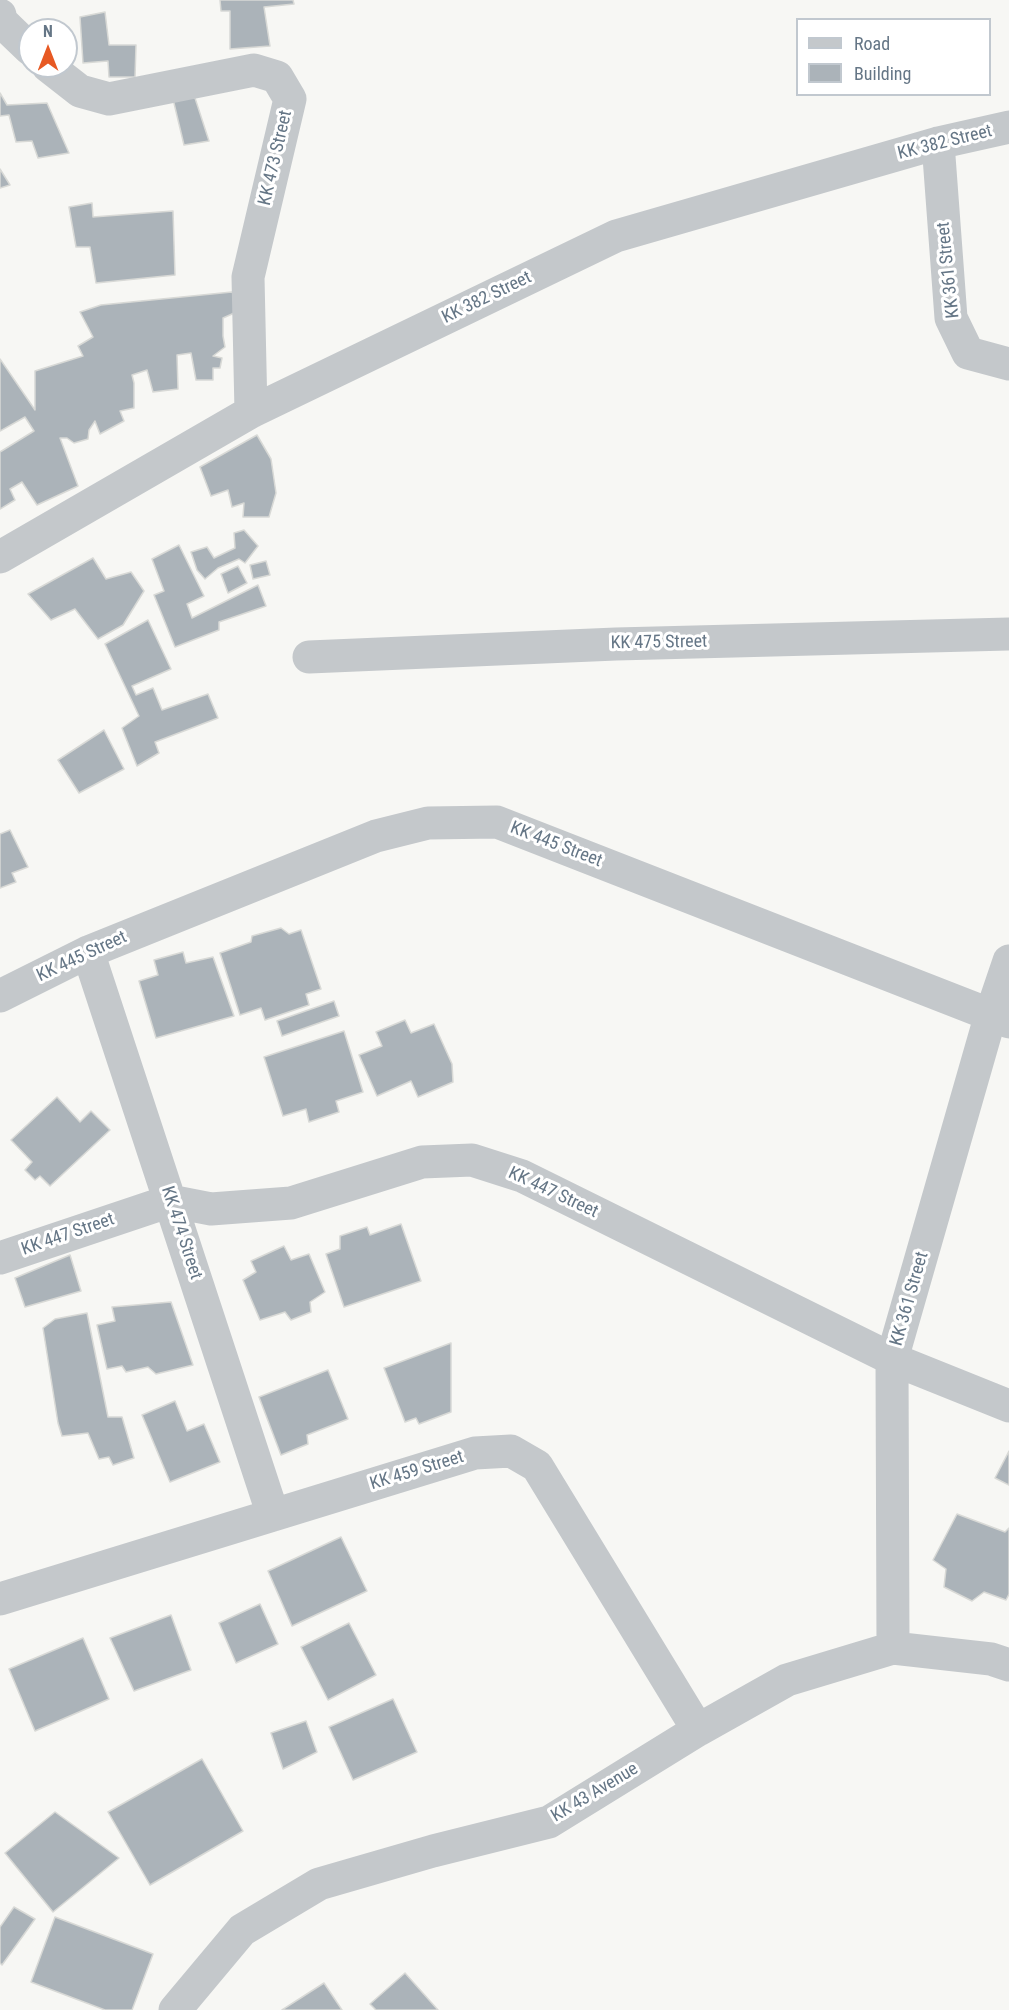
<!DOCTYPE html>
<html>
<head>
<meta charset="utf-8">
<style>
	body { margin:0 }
	#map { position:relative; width:1009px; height:2010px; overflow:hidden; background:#f7f7f4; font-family:"Roboto Condensed",sans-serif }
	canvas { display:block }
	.legend { position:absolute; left:796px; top:18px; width:195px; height:78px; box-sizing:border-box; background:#fff; border:2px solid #c1c8cf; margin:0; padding:8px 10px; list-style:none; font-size:18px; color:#657686 }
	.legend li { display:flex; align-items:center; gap:12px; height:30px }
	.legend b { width:30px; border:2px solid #c1c8cf }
	.north { position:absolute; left:18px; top:18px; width:60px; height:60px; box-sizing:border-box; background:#fff; border:2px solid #c1c8cf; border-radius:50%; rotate:0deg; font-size:16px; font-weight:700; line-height:24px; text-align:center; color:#657686 }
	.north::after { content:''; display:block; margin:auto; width:21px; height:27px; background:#e75923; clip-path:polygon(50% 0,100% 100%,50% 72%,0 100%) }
</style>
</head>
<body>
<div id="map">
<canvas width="1009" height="2010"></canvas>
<ul class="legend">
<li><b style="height:8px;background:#c4c8cb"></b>Road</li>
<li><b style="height:16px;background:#abb3b9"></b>Building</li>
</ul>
<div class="north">N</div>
</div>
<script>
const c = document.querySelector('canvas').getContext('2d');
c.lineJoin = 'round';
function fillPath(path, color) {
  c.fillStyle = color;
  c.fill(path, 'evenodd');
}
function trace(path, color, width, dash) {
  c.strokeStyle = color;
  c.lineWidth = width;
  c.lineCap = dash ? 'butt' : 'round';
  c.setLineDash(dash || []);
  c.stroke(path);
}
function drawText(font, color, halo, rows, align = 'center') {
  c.font = font + ' "Roboto Condensed",sans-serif';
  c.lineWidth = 6;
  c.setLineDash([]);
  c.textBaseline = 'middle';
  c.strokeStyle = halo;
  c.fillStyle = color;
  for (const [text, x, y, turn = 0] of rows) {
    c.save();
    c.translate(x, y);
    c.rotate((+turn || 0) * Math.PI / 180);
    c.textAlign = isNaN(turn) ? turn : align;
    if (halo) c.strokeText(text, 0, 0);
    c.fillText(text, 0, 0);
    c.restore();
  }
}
const building = new Path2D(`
	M220 0H293L294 4 264 7 270 46 230 49V11H221Z
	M105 12 109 45H136L135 77H109L108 61 83 63 80 17Z
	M0 93 7 105 47 103 69 153 38 158 32 141 16 142 9 115 0 116Z
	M195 98 209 141 184 145 173 99Z
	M0 169 10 185 0 188Z
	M92 203 93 217 173 211 175 275 96 283 90 247H76L69 207Z
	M232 292 241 310 223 318V336L225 347 213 356 222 358 220 368H213V380H196L191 353 177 355 178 389 153 392 147 370 132 375 134 383V408L120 411 124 421 100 434 95 421 89 430 88 439 74 443 67 438H60L78 486 37 505 22 482 10 489 15 500 0 509V452L34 431 25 417 0 431V359L35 410V371L83 356 78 346 93 337 80 312 101 305Z
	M257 435 271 459 276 493 269 517H243L244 503 232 507 228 490 211 496 200 467Z
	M244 530 258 546 245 563 239 559 218 568 205 579 197 570 191 552 207 547 214 558 235 548 234 533Z
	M179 545 204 596 187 604 192 618 258 585 266 606 219 622V630L175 647 154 595 164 591 152 559Z
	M93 558 106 579 131 572 144 591 123 625 98 639 75 609 51 620 28 594Z
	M266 561 270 575 253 579 250 565Z
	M238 566 247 583 228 593 221 574Z
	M148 620 171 669 132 686 136 695 153 688 162 710 208 694 218 718 155 742 159 753 137 766 122 728 139 716 105 644Z
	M104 730 124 769 79 793 58 760Z
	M10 830 28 867 12 873 16 882 0 888V834Z
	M281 928 289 934 301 930 321 989 306 994 309 1005 265 1020 261 1008 240 1015 220 953 251 942 252 936Z
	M183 952 186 963 213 957 234 1016 156 1038 139 981 158 975 154 960Z
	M334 1001 339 1016 282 1036 277 1021Z
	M405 1020 411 1033 434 1024 452 1064 453 1082 418 1097 411 1081 377 1096 359 1055 382 1046 376 1032Z
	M344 1031 363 1092 336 1101 339 1112 309 1122 306 1109 283 1116 264 1057Z
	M57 1097 80 1122 91 1111 110 1130 50 1186 40 1176 35 1180 25 1170 32 1162 11 1140Z
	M401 1224 421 1281 344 1307 326 1254 340 1249V1236L367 1227 370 1235Z
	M284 1246 291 1260 309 1254 325 1292 310 1302 311 1312 291 1320 285 1312 260 1320 243 1280 256 1272 251 1261Z
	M70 1255 81 1291 25 1307 15 1278Z
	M171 1302 193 1365 156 1374 148 1367 126 1372 122 1366 107 1369 97 1325 115 1321 112 1307Z
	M87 1313 108 1417H122L134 1458 113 1465 109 1457 99 1459 88 1433 62 1436 58 1423 43 1328 55 1319Z
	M451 1343V1412L419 1424 416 1418 405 1422 384 1368Z
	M328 1370 348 1419 307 1435 308 1444 281 1455 259 1397Z
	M175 1401 187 1431 204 1424 220 1462 170 1482 142 1415Z
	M1009 1451V1485L995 1478Z
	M957 1514 1005 1532 1009 1528V1594L1006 1600 984 1592 972 1601 944 1587 946 1569 933 1560Z
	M341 1537 367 1591 292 1626 268 1571Z
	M260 1604 278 1644 236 1663 219 1623Z
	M171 1615 191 1670 134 1691 110 1638Z
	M349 1623 376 1675 328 1700 301 1647Z
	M83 1638 109 1699 35 1731 9 1669Z
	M393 1699 417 1752 353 1780 329 1727Z
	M306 1721 317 1752 283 1769 271 1733Z
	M202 1759 243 1831 150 1885 108 1812Z
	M55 1812 119 1858 53 1912 5 1853Z
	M14 1907 35 1919 2 1965 0 1963V1927Z
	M55 1917 153 1954 132 2010H105L31 1982Z
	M405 1973 438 2010H376L370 2004Z
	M324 1983 342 2010H282Z`);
const minor = new Path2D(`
	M0 15V20L30 49
	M48 66 80 91 109 99 254 70 277 77 290 99 248 277 251 412
	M938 143 951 318 968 353 1009 364
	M0 557 251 412 616 236 938 143 1009 127
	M309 657 616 644 1009 634
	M88 952 273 1515
	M0 996 88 952 376 836 428 823 497 822 1009 1022
	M0 1258 170 1201 211 1209 291 1203 422 1162 472 1160 522 1176 892 1359 1009 1406
	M0 1599 475 1453 511 1451 537 1466 698 1730
	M893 1648 892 1359 991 1014 1009 961
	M175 2010 242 1930 319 1884 433 1851 549 1822 698 1730 787 1680 893 1648 991 1659 1009 1665`);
const streetNames = [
	["KK 382 Street",945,143,-14],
	["KK 473 Street",276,158,-77],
	["KK 361 Street",949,270,-96],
	["KK 382 Street",487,298,-26],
	["KK 475 Street",659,643,-1],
	["KK 445 Street",556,845,21],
	["KK 445 Street",82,957,-25],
	["KK 447 Street",553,1193,25],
	["KK 474 Street",181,1233,72],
	["KK 447 Street",68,1235,-19],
	["KK 361 Street",910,1299,-74],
	["KK 459 Street",417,1471,-17],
	["KK 43 Avenue",595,1793,-31]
];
fillPath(building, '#abb3b9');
trace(building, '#d8d9d6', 1.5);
trace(minor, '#c4c8cb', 33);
drawText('18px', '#657686', '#fff', streetNames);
</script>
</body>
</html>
